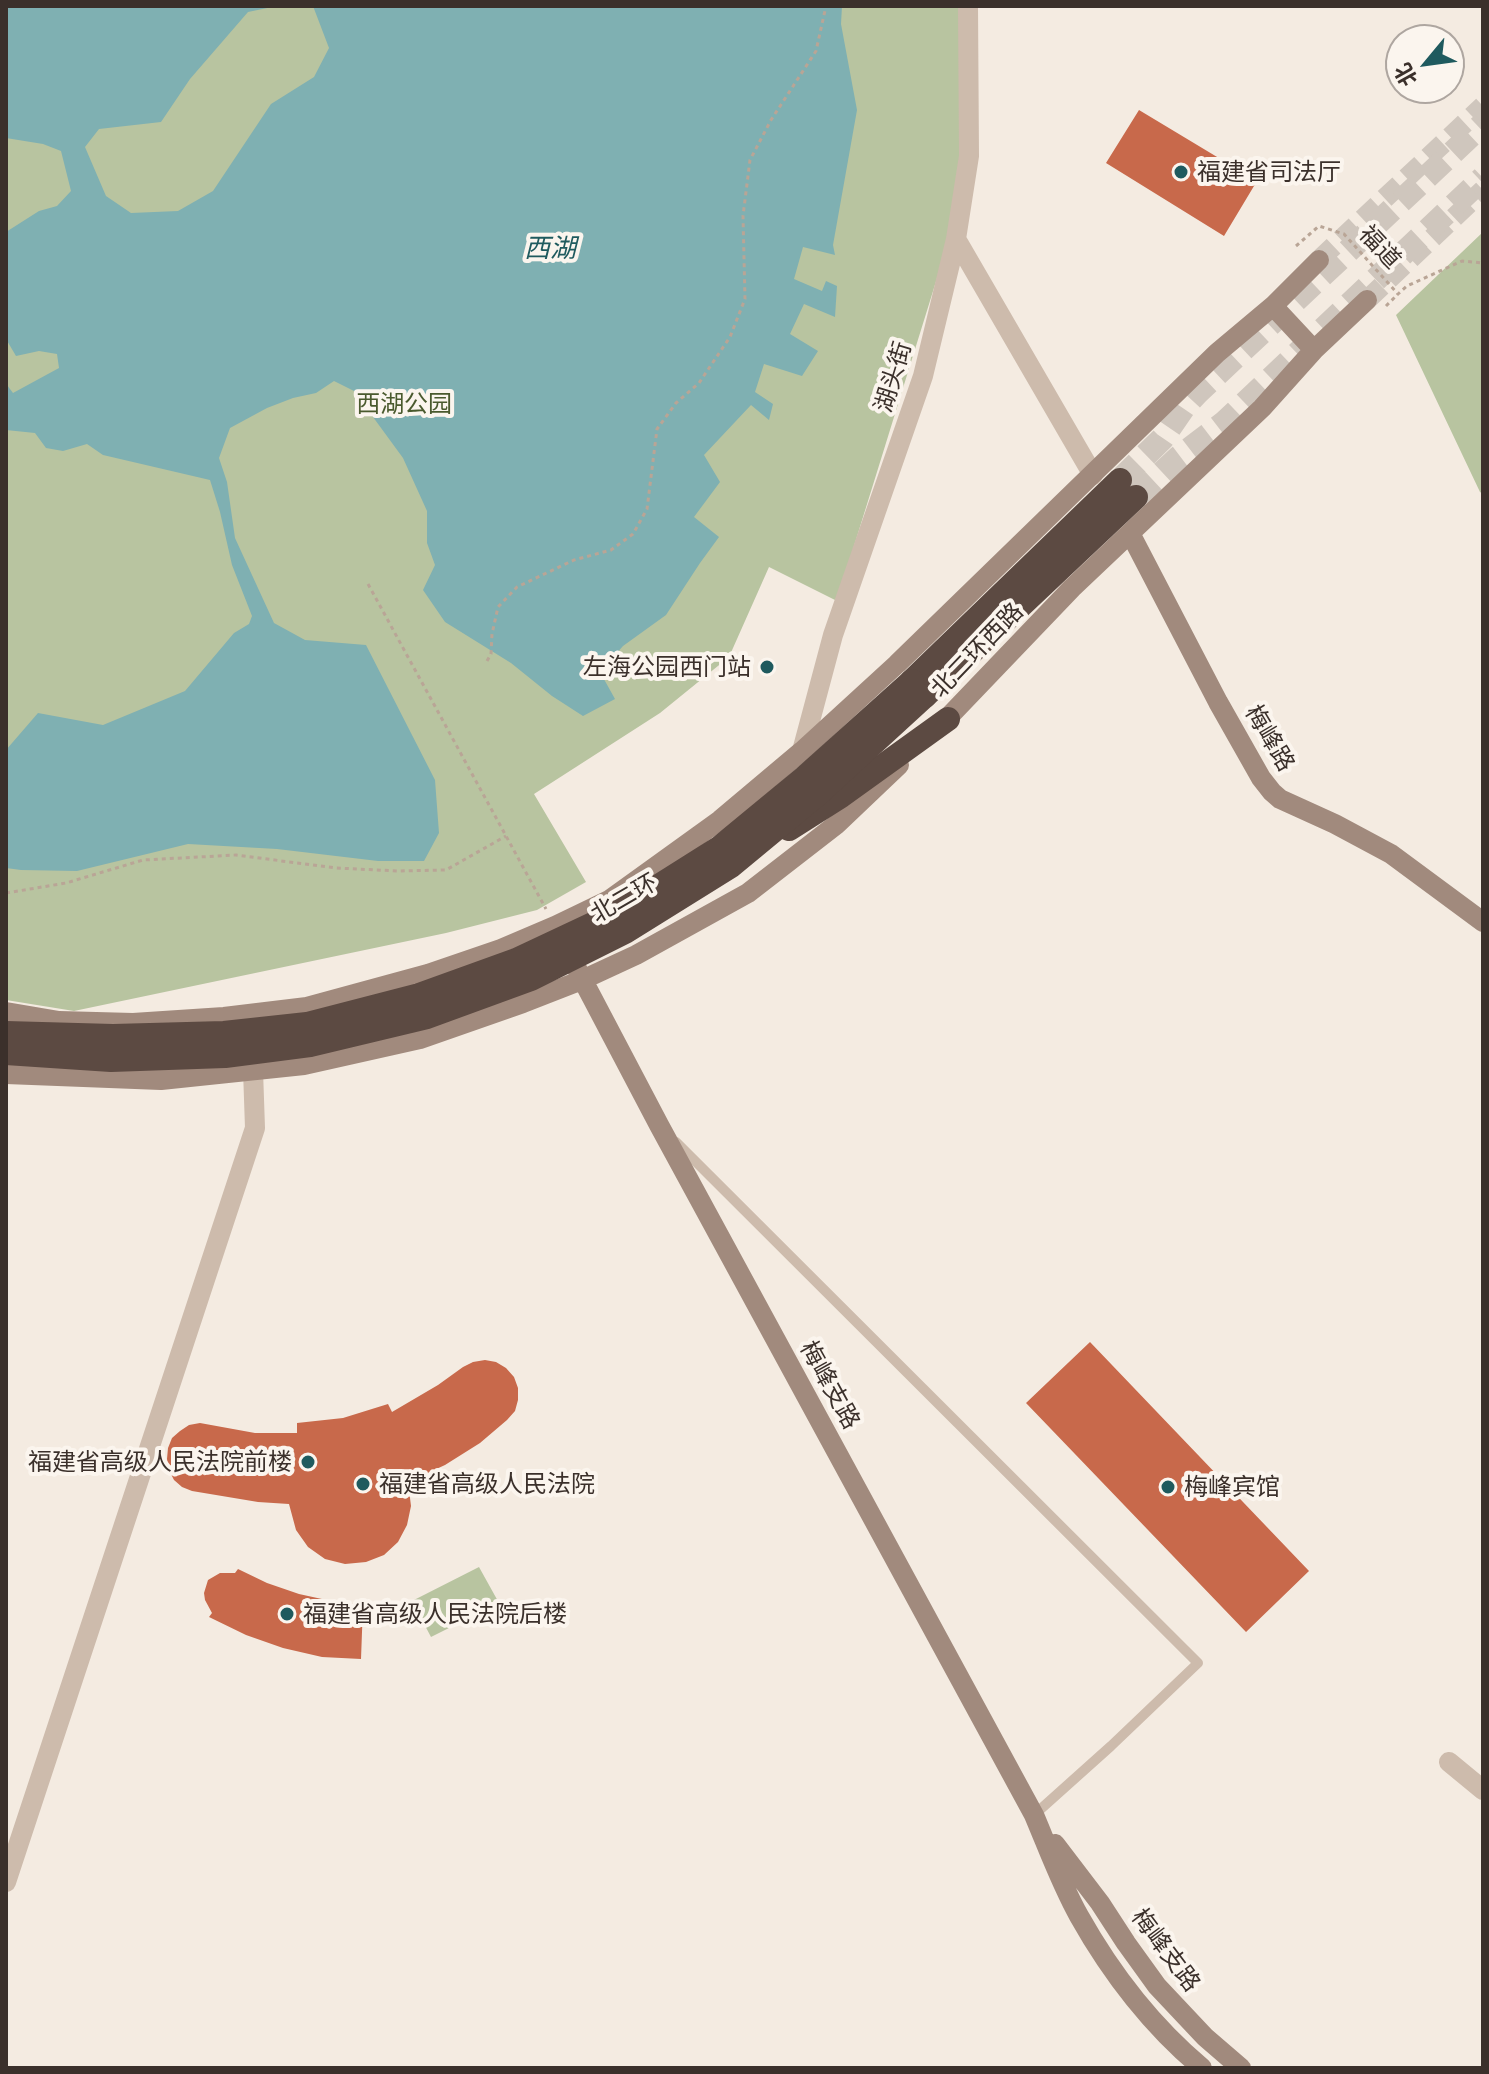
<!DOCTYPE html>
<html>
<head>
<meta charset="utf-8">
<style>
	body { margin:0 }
	#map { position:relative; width:1489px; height:2074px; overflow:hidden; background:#f4ebe1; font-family:Commissioner,"Noto Sans SC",sans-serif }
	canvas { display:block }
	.frame { position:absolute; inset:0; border:8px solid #3b302b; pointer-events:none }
	.north { position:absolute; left:1385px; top:24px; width:80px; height:80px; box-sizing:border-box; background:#fbf5ee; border:2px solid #aea6a0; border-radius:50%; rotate:241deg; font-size:22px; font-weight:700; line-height:32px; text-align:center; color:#3b302b }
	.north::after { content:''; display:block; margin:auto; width:28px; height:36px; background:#1f5a5e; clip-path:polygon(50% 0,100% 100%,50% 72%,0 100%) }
</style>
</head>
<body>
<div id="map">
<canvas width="1489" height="2074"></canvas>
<div class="frame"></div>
<div class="north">北</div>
</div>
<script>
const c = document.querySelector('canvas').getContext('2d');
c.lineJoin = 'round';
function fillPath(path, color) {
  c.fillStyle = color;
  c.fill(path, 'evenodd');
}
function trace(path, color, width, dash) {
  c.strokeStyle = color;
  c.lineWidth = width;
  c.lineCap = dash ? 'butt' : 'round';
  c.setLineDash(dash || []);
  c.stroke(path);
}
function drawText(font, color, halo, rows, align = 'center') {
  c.font = font + ' Commissioner,"Noto Sans SC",sans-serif';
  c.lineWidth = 8;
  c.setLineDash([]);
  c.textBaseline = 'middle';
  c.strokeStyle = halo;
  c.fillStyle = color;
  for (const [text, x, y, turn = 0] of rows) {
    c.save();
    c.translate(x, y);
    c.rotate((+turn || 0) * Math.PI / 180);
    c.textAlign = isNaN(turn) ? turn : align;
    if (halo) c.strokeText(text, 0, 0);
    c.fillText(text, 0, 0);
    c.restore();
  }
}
const green = new Path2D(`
	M6 6H969L962 163 947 246 837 601 769 567 729 657 660 713 534 794 586 882 537 910 446 933 74 1011 6 1000Z
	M1483 232V494L1480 492 1396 315Z
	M479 1567 499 1603 431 1637 412 1601Z`);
const water = new Path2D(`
	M6 6H277L248 12 190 79 161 122 99 129 85 147 106 196 131 213 178 211 213 191 271 104 314 77 329 48 313 6H386L404 8 406 6H842L841 24 857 110 833 245 835 255 803 247 794 279 822 291 826 281 837 286 835 317 804 304 790 334 818 351 802 376 764 364 755 392 773 404 769 420 751 405 704 455 720 482 694 517 719 537 700 563 666 615 623 646 600 672 615 699 583 716 552 696 511 663 445 622 423 590 435 565 427 543V511L403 458 354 391 334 381 316 393 293 398 267 408 230 428 219 458 227 482 235 538 274 623 305 640 366 645 435 780 439 833 424 861H378L277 849 188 844 77 871 21 870 6 868V750L38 713 103 725 185 691 234 633 249 624 252 616 232 565 220 512 210 480 103 455 87 444 63 451 46 448 35 433 6 430 7 385 13 393 59 368 57 354 39 351 16 356 6 339V232L39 211 57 206 71 191 61 151 43 144 6 138Z`);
const building = new Path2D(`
	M1139 110 1257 181 1224 236 1106 163Z
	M1090 1342 1309 1571 1246 1632 1026 1403Z
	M485 1360 496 1362 506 1368 514 1377 518 1388V1400L515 1411 507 1420 480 1443 445 1465 408 1482 411 1506 407 1525 398 1542 384 1555 366 1562 345 1564 325 1559 308 1547 296 1530 289 1504 258 1502 192 1491 182 1487 174 1480 169 1470 167 1459 168 1448 172 1438 180 1431 189 1425 200 1423 255 1433H297V1423L343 1418 388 1404 392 1412 438 1385 463 1367 473 1362Z
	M238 1569 267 1583 299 1594 331 1601 363 1605 361 1659 322 1657 283 1648 246 1635 209 1617 212 1613 205 1600 204 1593 208 1580 220 1573H235Z`);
const secondaryTunnel = new Path2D(`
	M1319 260 1483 106
	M1367 300 1483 190`);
const highwayTunnel = new Path2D(`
	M1120 480 1162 439 1184 407 1197 393 1483 124
	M1136 497 1178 458 1225 422 1483 178`);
const path = new Path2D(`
	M1386 306 1398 294
	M368 584 546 909
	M487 661 491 654 492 634 498 607 517 587 574 560 611 550 633 534 647 509 657 429 676 403 699 383 730 337 745 299 743 216 750 160 771 120 816 51 826 6
	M6 893 66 883 143 860 236 855 336 868 398 871 446 870 506 836`);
const lane = new Path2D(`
	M676 1142 1198 1663 1111 1746 1034 1815`);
const street = new Path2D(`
	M956 239 1093 475
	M802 751 833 635 923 376 956 239 969 156 968 6
	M1449 1762 1483 1790
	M6 1882 255 1128 253 1070`);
const secondary = new Path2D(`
	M1273 306 1314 350
	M1130 533 1218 702 1261 778 1272 792 1280 799 1335 824 1391 854 1483 922
	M937 729 1072 588 1262 408 1314 350 1367 300
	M577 969 659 1125 1034 1815C1048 1848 1061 1884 1079 1916 1111 1973 1152 2026 1202 2068
	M6 1012 59 1021 133 1023 224 1017 307 1007 428 974 501 949 555 926 609 900 720 820 802 751 897 664 1217 353 1273 306 1319 260
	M6 1074 161 1080 304 1065 420 1039 523 1003 582 980 636 955 748 893 837 824 899 765
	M1055 1844 1100 1903 1126 1943 1157 1986 1205 2037 1241 2068`);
const highway = new Path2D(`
	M912 681 1120 480
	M925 696 1136 497
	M789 829 841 796 948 719`);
const pathBridge = new Path2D(`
	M1296 246 1319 226 1344 234 1398 294 1407 286 1462 261 1483 263`);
const highwayBridge = new Path2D(`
	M6 1033 113 1036 224 1033 307 1024 419 995 516 960 616 913 719 848 805 777 912 681
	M6 1053 111 1060 225 1056 310 1045 427 1017 531 979 625 932 731 866 818 794 925 696`);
const markers = [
	[1181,172,8,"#1f5a5e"],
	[767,667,8,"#1f5a5e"],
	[308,1462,8,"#1f5a5e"],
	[363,1484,8,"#1f5a5e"],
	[1168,1487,8,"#1f5a5e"],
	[287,1614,8,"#1f5a5e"]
];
const poiNames = [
	["福建省司法厅",1197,172],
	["左海公园西门站",751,667,"right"],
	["福建省高级人民法院前楼",292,1462,"right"],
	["福建省高级人民法院",379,1484],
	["梅峰宾馆",1184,1487],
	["福建省高级人民法院后楼",303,1614]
];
const streetNames = [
	["福道",1380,247,47],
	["湖头街",893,377,-73],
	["北二环西路",977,650,-46],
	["梅峰路",1270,738,59],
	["北二环",624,898,-30],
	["梅峰支路",830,1385,61],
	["梅峰支路",1166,1950,53]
];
const parkNames = [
	["西湖公园",404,404]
];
const waterNames = [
	["西湖",550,248]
];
fillPath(green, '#b8c4a0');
fillPath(water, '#7fb0b2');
fillPath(building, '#c8694b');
trace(secondaryTunnel, '#cfc6bd', 20, [20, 10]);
trace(highwayTunnel, '#cfc6bd', 24, [24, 12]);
trace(path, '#b9a596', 3, [4, 4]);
trace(lane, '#cdbbac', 10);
trace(street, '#cdbbac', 20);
trace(secondary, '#a18a7d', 20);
trace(highway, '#5c4a42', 24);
trace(pathBridge, '#b9a596', 3, [4, 4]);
trace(highwayBridge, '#5c4a42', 24);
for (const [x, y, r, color] of markers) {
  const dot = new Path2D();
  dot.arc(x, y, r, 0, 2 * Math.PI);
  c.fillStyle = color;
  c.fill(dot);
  trace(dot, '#fbf5ee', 3);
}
drawText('24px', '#3b302b', '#fbf5ee', poiNames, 'left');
drawText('24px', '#3b302b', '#fbf5ee', streetNames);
drawText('24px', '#4a5a2e', '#fbf5ee', parkNames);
drawText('italic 26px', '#1f5a5e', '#fbf5ee', waterNames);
</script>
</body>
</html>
